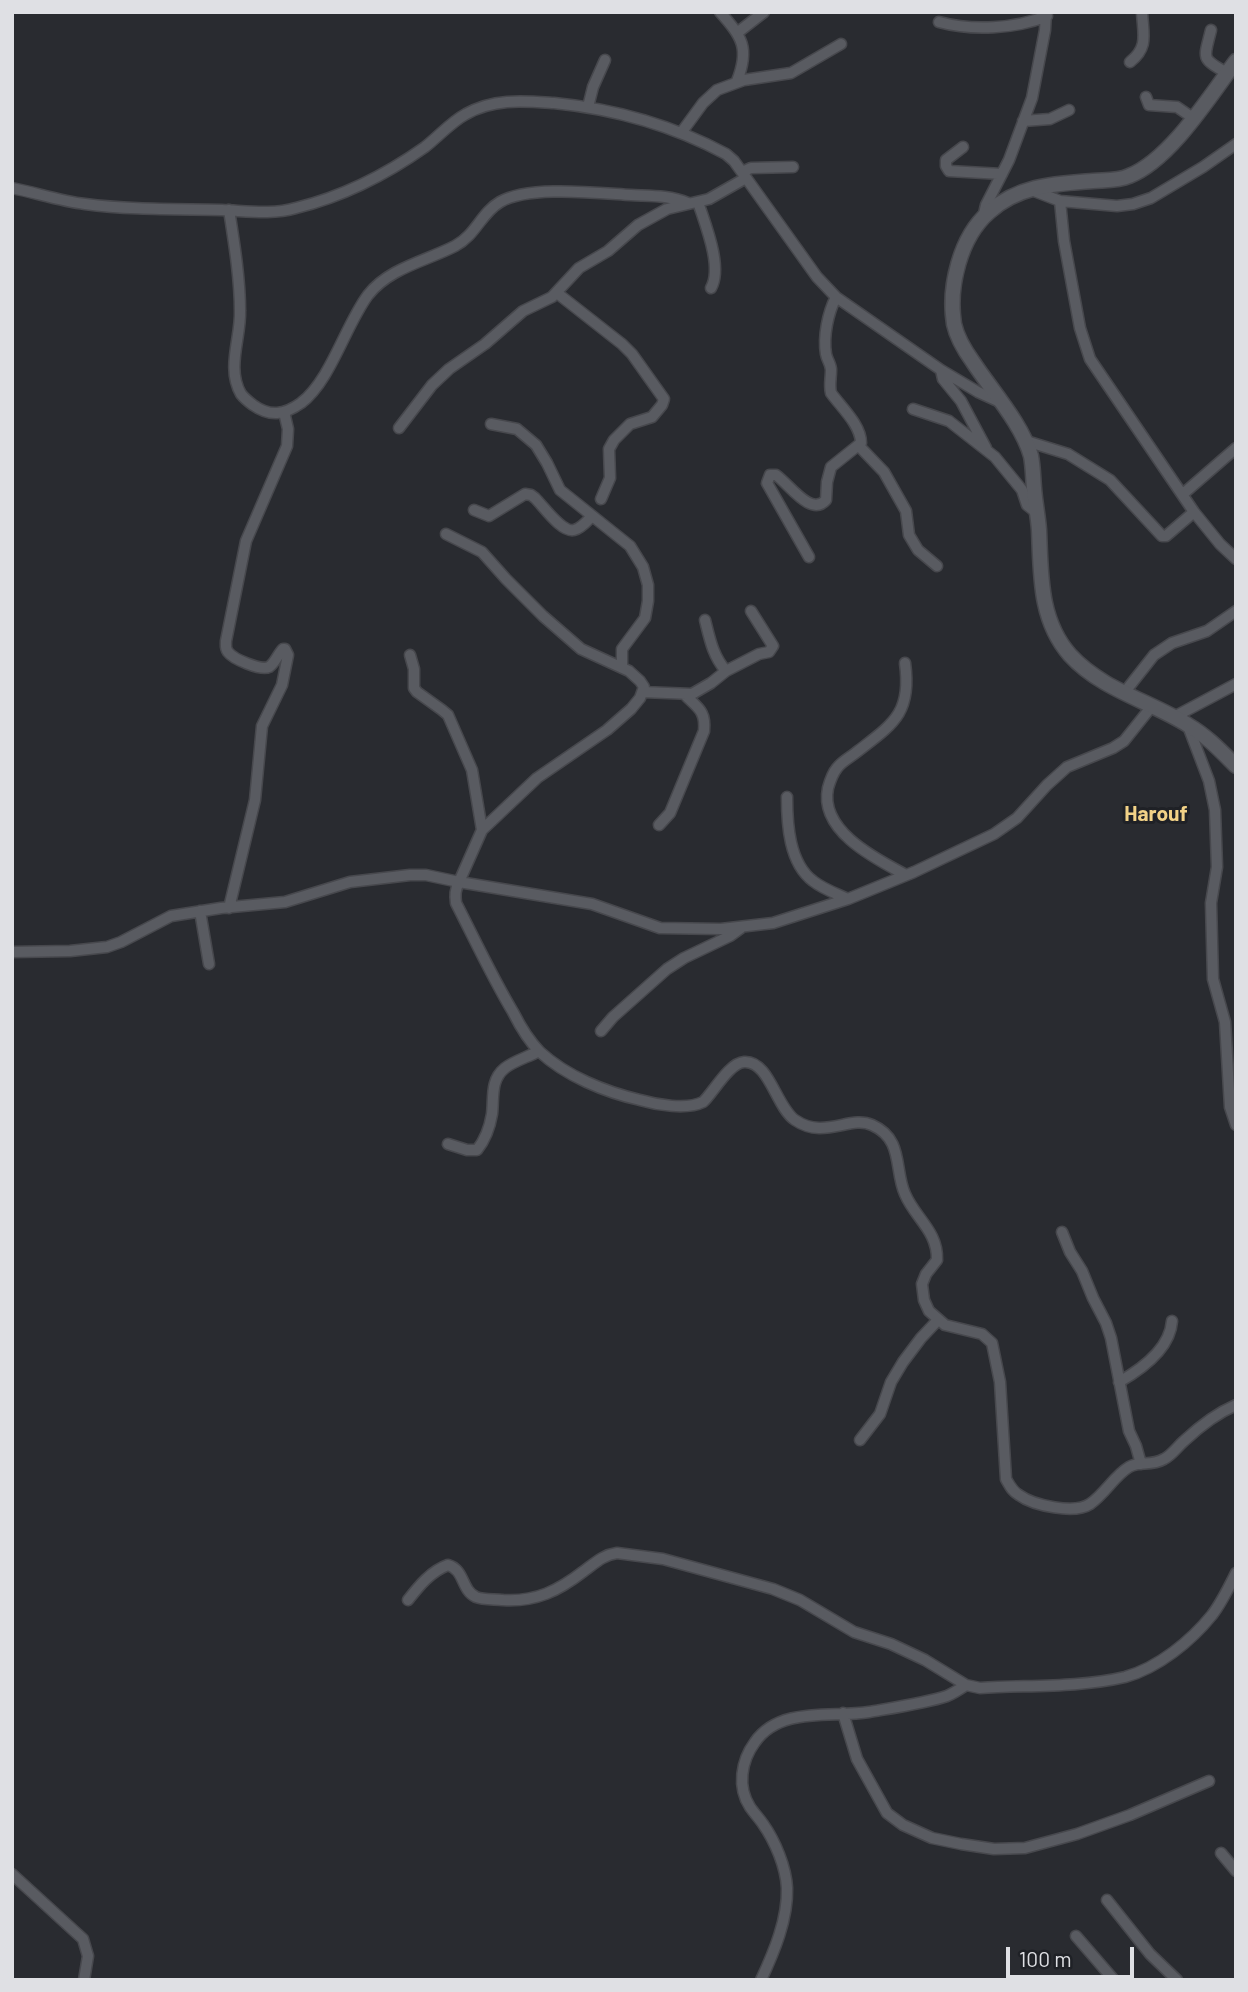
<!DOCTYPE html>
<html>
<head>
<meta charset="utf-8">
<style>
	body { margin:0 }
	#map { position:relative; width:1248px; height:1992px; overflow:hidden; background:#292b30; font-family:Barlow,sans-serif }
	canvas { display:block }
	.frame { position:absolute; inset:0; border:14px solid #dfe0e4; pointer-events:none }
	.scale { position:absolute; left:1006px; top:1947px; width:128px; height:32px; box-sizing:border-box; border:4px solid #dfe0e4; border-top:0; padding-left:9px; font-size:21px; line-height:24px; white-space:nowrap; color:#dfe0e4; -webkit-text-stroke:5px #1f2126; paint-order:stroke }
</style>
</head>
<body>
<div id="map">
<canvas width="1248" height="1992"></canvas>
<div class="frame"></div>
<div class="scale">100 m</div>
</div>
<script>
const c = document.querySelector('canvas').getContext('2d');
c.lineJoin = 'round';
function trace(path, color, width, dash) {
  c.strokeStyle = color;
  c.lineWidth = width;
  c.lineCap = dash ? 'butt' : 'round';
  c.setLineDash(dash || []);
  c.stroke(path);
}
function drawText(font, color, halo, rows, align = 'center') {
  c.font = font + ' Barlow,sans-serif';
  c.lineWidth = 6;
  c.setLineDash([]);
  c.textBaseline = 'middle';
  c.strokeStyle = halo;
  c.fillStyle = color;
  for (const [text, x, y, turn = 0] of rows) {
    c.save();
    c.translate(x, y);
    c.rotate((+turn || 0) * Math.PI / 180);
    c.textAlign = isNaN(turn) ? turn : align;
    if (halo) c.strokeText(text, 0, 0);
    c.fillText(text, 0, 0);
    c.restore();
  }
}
const street = new Path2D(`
	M720 12C742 37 750 48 737 81
	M939 22C972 31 1015 29 1047 16
	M1211 30C1204 59 1200 58 1227 73
	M737 33 764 12
	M1130 62C1149 47 1143 34 1142 12
	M1146 97 1149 105 1177 107 1193 118
	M588 107 593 87 605 60
	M1023 121 1050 119 1069 110
	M681 133 703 103 717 90 744 80 791 73 841 44
	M963 147 946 160V166L949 171 1002 174
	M742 172 751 168 793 167
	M12 188C37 193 60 201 85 204 130 210 176 209 222 210 247 211 272 215 296 208 341 197 387 174 425 147 439 136 451 122 466 114 494 98 524 101 554 103 615 109 672 125 726 154L734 161 817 277 836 297 941 370 978 392 1000 402
	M1029 189 1060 201 1117 206 1133 204 1151 198 1203 167 1236 144
	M1060 201 1064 241 1080 328 1090 359 1194 512 1220 544 1236 559
	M698 202C705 224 723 267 711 288
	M229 210C234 242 240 278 240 311 241 338 226 368 241 394 244 398 249 402 253 405 270 417 284 415 301 403 331 380 345 326 368 295 389 268 426 261 455 246 476 235 481 213 500 202 528 185 598 193 631 195 651 196 669 195 688 203
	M983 218 986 205 1009 160 1032 98 1045 30 1046 12
	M557 293 622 344 632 354 664 399 662 405 652 417 630 424 614 440 609 449 610 478 601 499
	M941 370 943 379 961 401 986 448
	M913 409 949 421 995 457 1022 490 1027 505 1037 513
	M491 424 517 429 536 445 547 463 560 490 630 546 643 567 648 585V601L645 618 622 649V668
	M399 428 432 385 449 369 485 344 523 311 552 297 579 268 608 251 638 225 667 209 709 199 746 178
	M1026 441 1068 454 1110 480 1162 536H1166L1194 512
	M859 446 884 472 906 511 909 535 918 550 937 566
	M1183 494 1236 448
	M474 510 489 516 525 494 531 495 535 498C544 507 562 533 574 530 582 528 587 521 592 516
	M809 557 767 483 770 475H776C790 485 811 517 826 500L827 482 831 467 861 443C861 425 841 407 831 393 829 385 831 379 831 370 831 364 827 360 826 354 823 336 828 313 836 297
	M705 620C710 640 713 656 726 671
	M410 655 414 669V688L417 692 442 710 448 715 472 770 482 830
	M905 663C912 713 893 724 858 751 851 757 842 761 837 768 832 774 830 781 828 788 819 831 876 859 906 875
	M643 692 692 694 711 683 726 671 759 654 769 652 773 646 751 611
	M1124 693 1154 655 1172 643 1207 631 1236 611
	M1152 706 1124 741 1113 748 1067 767 1047 785 1017 818 994 834 914 872 848 899 773 923 721 929 660 928 592 904 459 882C455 890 455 895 456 903 475 940 492 977 513 1012 520 1026 529 1041 540 1052 566 1076 605 1092 640 1100 657 1105 687 1110 703 1102 713 1093 729 1063 744 1062 769 1060 776 1107 795 1120 824 1140 850 1115 872 1125 904 1139 894 1170 905 1194 915 1218 938 1231 937 1260L926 1274 922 1284 924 1300 929 1311 945 1325 982 1334 992 1343 1000 1382 1006 1479C1010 1486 1012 1491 1019 1495 1034 1506 1075 1514 1090 1504 1105 1494 1114 1476 1129 1467 1140 1460 1150 1467 1164 1459 1172 1455 1177 1447 1184 1441 1200 1426 1215 1414 1236 1405
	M1174 717 1236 684
	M1188 726 1209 781 1215 810 1217 867 1211 903 1213 979 1225 1022 1230 1107 1236 1125
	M787 797C787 824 789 863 813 881 823 889 837 894 848 899
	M659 825 670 813 704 731C706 711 698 708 685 695
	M229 908 255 800 262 726 282 685 288 655 285 649H283C278 654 275 663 269 667 261 671 233 659 228 652 225 648 226 646 226 641L246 541 287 446 288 429 284 412
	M200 911 209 964
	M12 952 70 951 107 947 121 942 171 916 221 908 285 902 350 882 410 875H426L459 882 482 830 537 778 607 730 631 709 640 698 644 687 640 681 629 671 581 649 543 616 506 579 482 552 446 534
	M601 1031 613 1017 667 969 684 958 730 936 741 928
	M448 1144 467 1150H477C485 1140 490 1126 492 1114 494 1098 490 1080 505 1068 514 1061 528 1057 539 1051
	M1062 1232 1070 1252 1082 1271 1093 1298 1106 1323 1111 1338 1129 1431 1136 1446 1141 1464
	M1119 1382C1142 1369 1170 1349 1172 1321
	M860 1440 880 1414 891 1382 903 1362 921 1338 938 1320
	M408 1600C419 1586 431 1571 448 1565 465 1570 461 1590 476 1597 483 1600 495 1599 503 1600 536 1602 558 1591 584 1571 595 1563 603 1555 617 1553L663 1559 773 1589 800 1600 854 1632 891 1644 925 1660 966 1685
	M843 1713 857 1759 887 1813 903 1825 932 1838 961 1844 994 1849 1025 1848 1077 1834 1130 1815 1209 1781
	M1221 1853 1236 1871
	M12 1874 83 1939 88 1956 84 1980
	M1107 1900 1150 1954 1177 1980
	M1076 1936 1114 1980
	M761 1980C774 1952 788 1919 787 1888 786 1867 775 1841 763 1824 759 1818 754 1813 750 1807 737 1787 741 1761 755 1742 780 1706 832 1718 869 1712 892 1708 926 1703 947 1696 954 1693 960 1689 966 1685L980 1688C1027 1685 1078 1688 1125 1677 1158 1668 1191 1641 1212 1615 1222 1602 1229 1587 1236 1573`);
const secondary = new Path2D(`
	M1236 61C1210 96 1170 160 1129 176 1118 181 1105 180 1093 181 1055 184 1019 185 989 212 960 237 948 287 954 324 957 338 965 351 973 362 992 391 1022 424 1031 456 1033 466 1033 477 1034 488 1035 502 1038 516 1039 530 1041 574 1039 620 1070 655 1102 690 1150 701 1188 725 1207 736 1221 751 1236 766`);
const quarterNames = [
	["Harouf",1156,814]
];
trace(street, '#47484d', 13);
trace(secondary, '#47484d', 17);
trace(street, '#595b61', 10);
trace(secondary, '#595b61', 14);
drawText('bold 21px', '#f2d287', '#1f2126', quarterNames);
</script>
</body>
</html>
